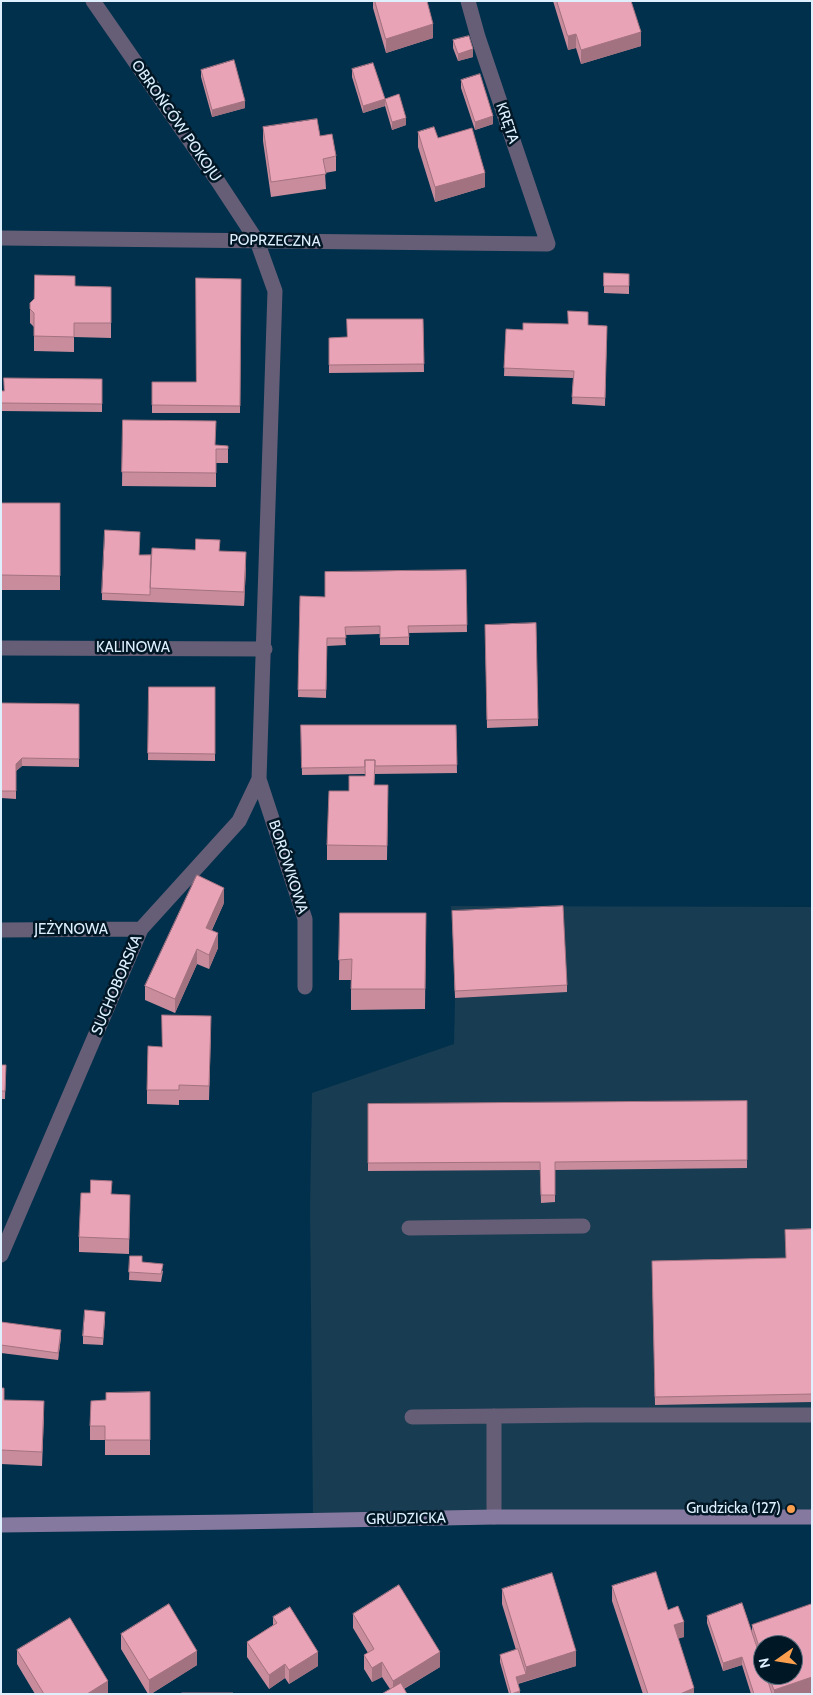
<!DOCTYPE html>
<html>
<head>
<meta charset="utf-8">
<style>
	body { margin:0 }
	#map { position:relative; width:813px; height:1695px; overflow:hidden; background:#00304b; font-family:Cabin,sans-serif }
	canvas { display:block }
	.frame { position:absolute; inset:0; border:2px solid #def0fe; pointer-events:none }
	.north { position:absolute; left:753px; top:1635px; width:50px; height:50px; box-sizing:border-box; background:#001726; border:1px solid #596e7c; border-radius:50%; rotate:257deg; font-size:14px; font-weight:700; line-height:20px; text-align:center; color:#def0fe }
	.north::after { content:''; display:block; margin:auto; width:18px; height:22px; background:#f99f4d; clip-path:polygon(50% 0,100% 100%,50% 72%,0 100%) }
</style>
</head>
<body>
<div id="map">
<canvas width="813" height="1695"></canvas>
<div class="frame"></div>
<div class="north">N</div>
</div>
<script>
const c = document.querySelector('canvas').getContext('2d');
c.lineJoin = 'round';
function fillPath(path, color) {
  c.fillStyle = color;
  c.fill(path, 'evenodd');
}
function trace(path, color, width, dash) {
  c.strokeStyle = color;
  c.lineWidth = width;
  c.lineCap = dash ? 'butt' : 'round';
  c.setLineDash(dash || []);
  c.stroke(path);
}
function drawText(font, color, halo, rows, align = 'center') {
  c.font = font + ' Cabin,sans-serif';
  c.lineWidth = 5;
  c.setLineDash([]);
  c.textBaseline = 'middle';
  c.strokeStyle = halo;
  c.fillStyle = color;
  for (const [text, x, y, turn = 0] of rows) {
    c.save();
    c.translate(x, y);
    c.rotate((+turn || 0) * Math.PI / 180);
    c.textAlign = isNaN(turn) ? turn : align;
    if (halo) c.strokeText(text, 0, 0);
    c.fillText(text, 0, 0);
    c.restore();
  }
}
const built = new Path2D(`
	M451 906 812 907V1517L313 1521 310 1205 312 1093 454 1044 455 998Z`);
const lane = new Path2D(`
	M409 1228 583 1226
	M494 1416V1517
	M412 1417 585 1415H812`);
const street = new Path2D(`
	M1 238 548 244 478 37 468 1
	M1 648 265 649
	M259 779 305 919V987
	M1 930 141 929
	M1 1255 141 929 239 821 259 779 275 291 257 241 217 180 93 1`);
const secondary = new Path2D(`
	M1 1525 235 1522 494 1517H812`);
const wall = new Path2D(`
	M373 1H427L433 38 386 53 373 8Z
	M553 1H631L641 46 581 64 576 48 568 50Z
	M453 40 473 57 458 61 453 48Z
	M352 69 385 99 406 125 392 130 385 106 363 113 352 77Z
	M201 70 245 108 212 117 201 77Z
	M461 80 493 124 475 130 461 88Z
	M263 127 320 136 336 156V171L325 173 326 189 271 197 263 141Z
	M418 132 438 138 485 187 435 202 418 147Z
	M604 273 629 274V294L604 293Z
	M241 279 240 413H152V382H196Z
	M75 286 111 287V338L74 337V352L34 351V327L30 323V309Z
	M423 319 424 372 329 373V338L347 337Z
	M588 325 607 326 605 406 572 404 573 378 504 376 506 329 523 330Z
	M102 379V412L1 411V391Z
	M123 420 216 445 228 446V463H216V487L122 486Z
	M1 503H60V590H1Z
	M220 552 246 567 244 606 102 600V593L140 555Z
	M466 570 467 632 409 633V645H380V634L345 635 346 645 327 646 326 698 298 697 300 596 325 597Z
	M485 625 538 719V726L487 728Z
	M149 687H215V761L148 760Z
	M1 703 79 704V767L22 766 16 771V799L1 798Z
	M301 725H456L457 773 375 774 374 785H388L387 860H327V845L349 791 365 776V774L302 775Z
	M224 903 212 930 218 948 209 969 197 964 175 1013 145 1000V986Z
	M452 911 567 985V992L455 998Z
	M340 913H426L425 1009 351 1010V980H339Z
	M211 1031 209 1100H179V1105L147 1104V1090L162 1047Z
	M1 1065H6L5 1099H1Z
	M747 1101V1168L555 1170V1202L541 1203 540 1170 368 1171V1104Z
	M112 1194 130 1195 129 1254 79 1252V1237Z
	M812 1229V1402L655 1405 652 1261 786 1258Z
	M130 1256 163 1271 161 1282 129 1280Z
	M105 1320 103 1345 83 1344V1336Z
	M1 1322 61 1337 58 1360 1 1353Z
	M1 1388 4 1400 44 1416 42 1466 1 1464Z
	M150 1392V1455H105V1440H90V1426L106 1400Z
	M612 1586 668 1610 684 1637 678 1638 694 1694H643L612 1601Z
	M502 1589 576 1666 518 1684 520 1694H509L500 1662V1655L516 1650 502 1604Z
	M812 1604V1692L806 1694H751L742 1665 723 1671 707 1623V1616L752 1631V1625ZM763 1645 793 1675H763Z
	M353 1614 440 1667 404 1689H390L382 1677 372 1682 364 1669V1655L368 1653 353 1628Z
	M273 1617 318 1666 289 1684 285 1678 269 1689 247 1657V1642L273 1625Z
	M121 1634 197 1665 151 1694H148L121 1649Z
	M17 1650 108 1694H35L17 1664Z`);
const shadedWall = new Path2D(`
	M433 24V38L386 53V39Z
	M641 32V46L581 64V50Z
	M576 34V48L568 50V36Z
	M473 49V57L458 61V54Z
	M385 99V106L363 113V106Z
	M245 101V108L212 117V110Z
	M493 116V124L475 130V122Z
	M406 118V125L392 130V122Z
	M485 173V187L435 202V187Z
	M246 552V567L244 606V592Z
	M22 758V766L16 771V799V764Z
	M224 888V903L206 942V928Z
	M218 933V948L209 969V955Z
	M197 949V964L175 1013V999Z
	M61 1330V1337L58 1360V1353Z
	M684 1622V1637L674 1640V1625Z
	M197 1651V1665L151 1694H149V1680Z
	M576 1651V1666L516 1684V1677L526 1674V1667Z
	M318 1652V1666L289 1684V1670Z
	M440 1652V1667L395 1694H393V1681Z
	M742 1657V1665L723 1671V1663Z
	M382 1662V1677L372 1682V1668Z
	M285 1664V1678L269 1689V1675Z
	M812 1677V1692L806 1694H774V1690Z
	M108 1681V1694H87Z
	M694 1688V1694H680Z
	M520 1691V1694H512Z`);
const building = new Path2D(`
	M375 1H427L433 24 386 39Z
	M557 1H631L641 32 581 50 576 34 568 36Z
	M469 36 473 49 458 54 453 40Z
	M234 60 245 101 212 110 201 70Z
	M373 63 385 99 399 94 406 118 392 122 385 99 363 106 352 69Z
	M480 74 493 116 475 122 461 80Z
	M317 119 320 136 332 134 336 156 323 159 326 174 271 182 263 127Z
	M434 127 438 138 472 128 485 173 435 187 418 132Z
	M604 273 629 274V286H604Z
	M35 275 75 276V286L111 287V323H74V337L34 336V313L30 309V303L34 299Z
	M196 278 241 279 240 406 152 405V382H196Z
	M568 311 588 312V325L607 326 605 398 572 397 574 371 504 368 506 329 523 330V323L568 324Z
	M347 319H423L424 364 329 365V338L347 337Z
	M4 378 102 379V404L1 403V391H4Z
	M123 420 216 421 215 445 228 446V449H216V473L122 472Z
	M1 503H60V576L1 575Z
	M105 530 140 532 139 555H151L150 595 102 593Z
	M196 539 220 540 219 551 246 552 244 592 150 588 152 548 195 550Z
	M466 570 467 625 408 626 409 637 380 638V626L345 627 346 638H327L326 690H298L300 596 325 597V572Z
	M536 623 538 719 487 720 485 625Z
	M149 687H215V754L148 753Z
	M1 703 79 704V759L22 758 16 764V791H1Z
	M301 725H456L457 765 375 766V760H365V767L302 768Z
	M365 760H375L374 785H388L387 846 327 845 329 791H349V776H365Z
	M197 875 224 888 206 928 218 933 209 955 197 949 175 999 145 986Z
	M563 906 567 985 455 991 452 911Z
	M340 913H426L425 989H351L352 959 339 960Z
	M162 1015 211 1016 209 1086 179 1085V1090H147L148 1046 162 1047Z
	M1 1065H6L5 1091H1Z
	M747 1101V1160L555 1162V1195H541L540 1162 368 1163V1104Z
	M91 1180 112 1181 111 1194 130 1195 129 1239 79 1237 81 1193H90Z
	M812 1229V1394L655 1397 652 1261 786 1258 785 1230Z
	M130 1256H142V1262L163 1264 161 1274 129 1272Z
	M85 1310 105 1312 103 1338 83 1336Z
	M1 1322 61 1330 58 1353 1 1345Z
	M1 1388H4V1400L44 1401 42 1452 1 1450Z
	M150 1392V1440H105V1426H90L91 1401 106 1400V1393Z
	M656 1572 668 1610 678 1606 684 1622 674 1625 694 1688 680 1694H648L612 1586Z
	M552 1573 576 1651 526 1667 502 1589Z
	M399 1585 440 1652 393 1681 382 1662 372 1668 364 1655 374 1649 353 1614Z
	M742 1603 763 1665V1675H766L772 1694H754L742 1657 723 1663 707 1616Z
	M169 1604 197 1651 149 1680 121 1634Z
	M812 1604V1677L774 1690 768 1675H793V1645H763V1659L752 1625Z
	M290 1607 318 1652 289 1670 285 1664 269 1675 247 1642 277 1623 273 1617Z
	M70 1618 108 1681 87 1694H44L17 1650Z
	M518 1649 526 1674 516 1677 520 1691 511 1694 500 1655Z
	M401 1683 407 1694H382Z
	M182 1693H233V1694H182Z`);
const markers = [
	[791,1509,5,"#f99f4d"]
];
const streetNames = [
	["OBROŃCÓW POKOJU",176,121,55],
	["KRĘTA",507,123,71],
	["POPRZECZNA",275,241,1],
	["KALINOWA",133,648],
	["BORÓWKOWA",288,867,72],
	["JEŻYNOWA",71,930],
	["SUCHOBORSKA",117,985,-67],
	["GRUDZICKA",406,1519,-1]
];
const poiNames = [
	["Grudzicka (127)",781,1509]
];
fillPath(built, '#183c52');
trace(lane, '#665e76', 15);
trace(street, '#665e76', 15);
trace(secondary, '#86799f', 15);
fillPath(wall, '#c88c9d');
fillPath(shadedWall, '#a37280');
fillPath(building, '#e9a3b7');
trace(building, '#a37280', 1);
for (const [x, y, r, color] of markers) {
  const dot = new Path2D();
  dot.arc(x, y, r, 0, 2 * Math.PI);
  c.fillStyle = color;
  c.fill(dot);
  trace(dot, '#001726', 2);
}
drawText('15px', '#def0fe', '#001726', streetNames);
drawText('15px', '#def0fe', '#001726', poiNames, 'right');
</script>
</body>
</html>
